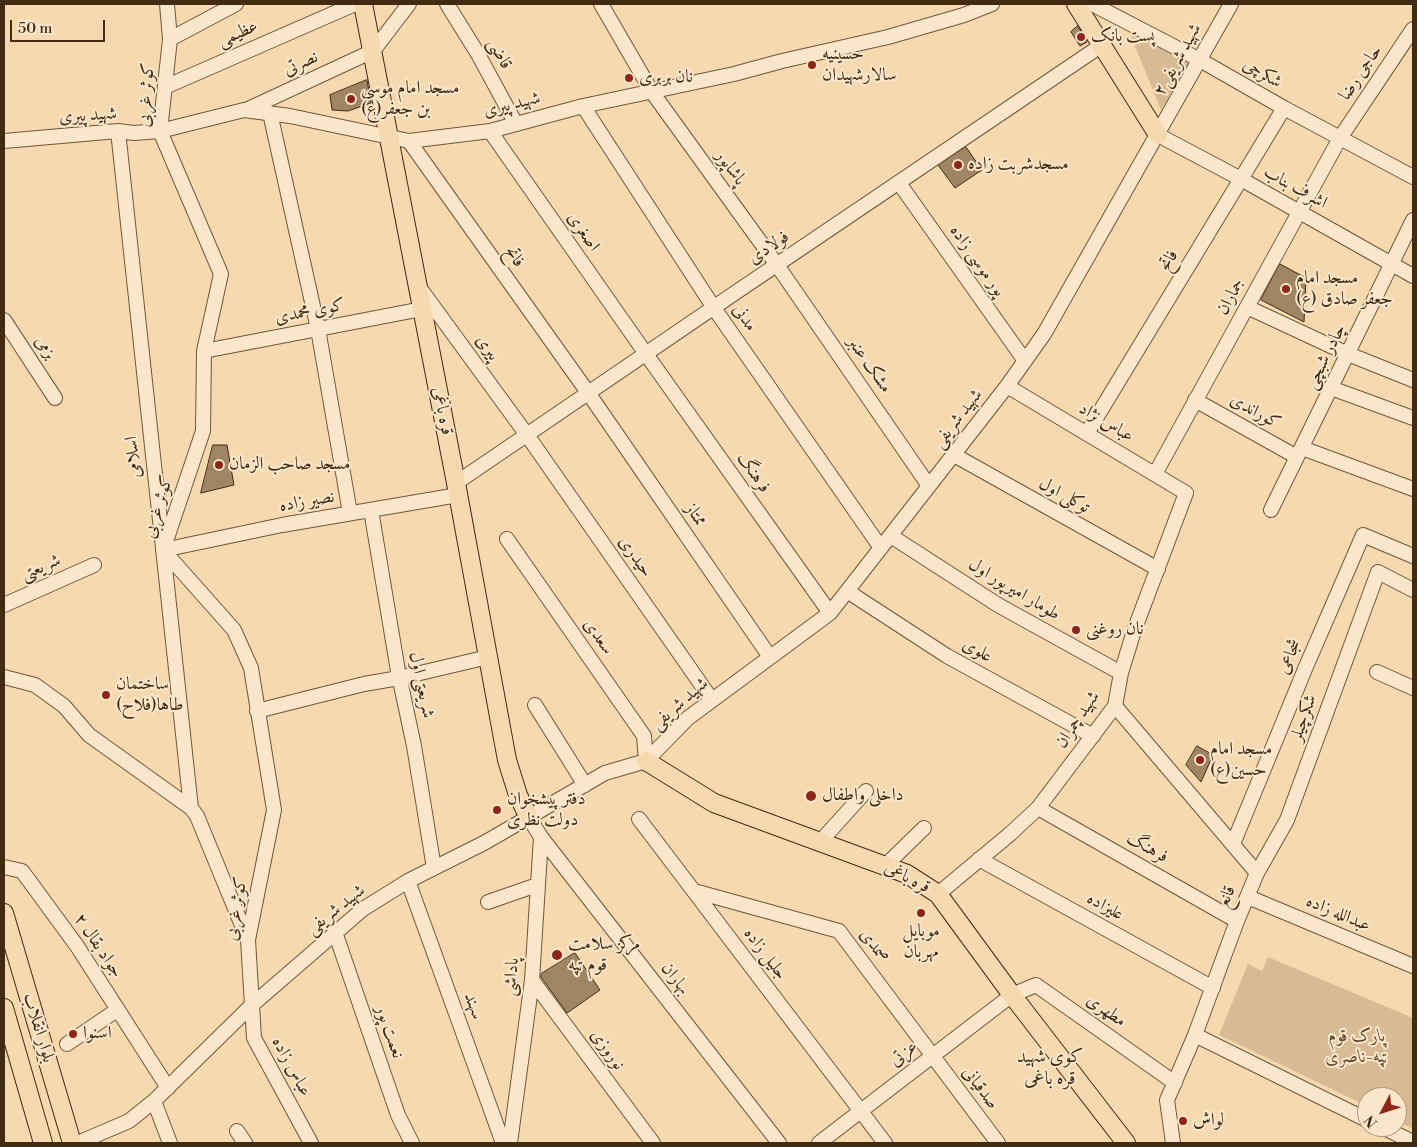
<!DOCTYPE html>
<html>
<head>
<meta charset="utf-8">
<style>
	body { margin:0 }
	#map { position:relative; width:1417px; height:1147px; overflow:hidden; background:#f7d9af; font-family:"Libre Bodoni",serif }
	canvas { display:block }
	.frame { position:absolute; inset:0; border:5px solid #422a13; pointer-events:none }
	.north { position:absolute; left:1357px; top:1087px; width:50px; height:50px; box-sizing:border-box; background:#fae6cb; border:1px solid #b09b81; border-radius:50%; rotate:230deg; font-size:14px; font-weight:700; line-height:20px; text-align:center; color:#422a13 }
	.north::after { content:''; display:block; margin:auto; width:18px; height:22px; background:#8f2418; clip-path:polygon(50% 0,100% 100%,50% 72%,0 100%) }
	.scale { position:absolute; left:10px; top:20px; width:95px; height:22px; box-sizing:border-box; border:2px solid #422a13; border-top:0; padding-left:6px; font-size:15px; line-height:18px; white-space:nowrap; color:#422a13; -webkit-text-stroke:4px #fae6cb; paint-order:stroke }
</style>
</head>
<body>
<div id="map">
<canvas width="1417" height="1147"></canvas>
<div class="frame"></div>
<div class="north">N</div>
<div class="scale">50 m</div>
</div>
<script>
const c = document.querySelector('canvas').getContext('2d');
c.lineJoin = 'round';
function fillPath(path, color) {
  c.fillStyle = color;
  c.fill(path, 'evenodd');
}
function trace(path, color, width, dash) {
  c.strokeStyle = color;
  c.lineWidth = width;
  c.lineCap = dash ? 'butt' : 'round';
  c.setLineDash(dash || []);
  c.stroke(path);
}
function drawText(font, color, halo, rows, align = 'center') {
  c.font = font + ' "Libre Bodoni",Amiri,serif';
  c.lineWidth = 4;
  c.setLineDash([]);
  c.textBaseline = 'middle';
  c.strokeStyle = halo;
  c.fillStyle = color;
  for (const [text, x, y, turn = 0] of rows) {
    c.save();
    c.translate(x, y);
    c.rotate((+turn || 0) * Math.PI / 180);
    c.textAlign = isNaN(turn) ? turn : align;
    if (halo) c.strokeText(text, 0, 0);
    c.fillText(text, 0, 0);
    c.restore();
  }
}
const green = new Path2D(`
	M1128 29 1189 62 1161 110Z
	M1268 957 1413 1018V1129L1397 1121V1097H1367V1106L1219 1035 1248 964 1262 971Z`);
const building = new Path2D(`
	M1078 26 1087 42 1080 46 1071 32Z
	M367 80 371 103 348 111 332 110 330 95Z
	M966 147 982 170 955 188 938 165Z
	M1280 264 1306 278 1304 322 1261 300Z
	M213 445H227L234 485 201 493Z
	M1197 746 1213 755 1201 782 1186 765Z
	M575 953 600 990 567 1013 541 977V974Z`);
const minor = new Path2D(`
	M167 4 170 39 160 131 221 274 204 351 203 431 163 550 234 630 251 668 274 810 248 940 254 1038 311 1143
	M447 4 478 54 516 124
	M601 4 652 92 777 265 929 486
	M1092 4 1200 60 1284 108 1413 177
	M170 39 236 4
	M165 87 355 4
	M583 106 714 308 881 548
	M246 110 373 51 409 4
	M270 113 318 329 350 513
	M118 131 191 808
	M490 131 646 354 830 613
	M1158 135 1241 179 1413 276
	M4 141 118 131 134 133 160 131 244 110 290 116 409 141 490 131 583 106 734 74 782 61 888 37 964 15 992 4
	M409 141 589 394 770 657
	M899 183 1025 361
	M419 287 527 435 712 700
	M1247 307 1348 354 1413 380
	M4 320 55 398
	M204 351 422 309
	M1331 388 1413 418
	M1195 400 1297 457
	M1087 433 1284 108
	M1302 448 1413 489
	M954 455 1158 569
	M1155 474 1340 138 1413 29
	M456 483C671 337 886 189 1102 45
	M371 510 398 671 414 746 434 868
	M1271 510 1413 220
	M891 536 998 605 1121 673
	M507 539 644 736 646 761
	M163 550 282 525 458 495
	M847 591 947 656 1093 736
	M4 605 94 565
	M1377 672 1413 688
	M4 677 35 685 64 706 89 735 191 808 197 816 248 940
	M535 705 585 785
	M1115 706 1257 873
	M257 711 364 684 399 678 488 657
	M1038 808 1237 921
	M639 819 885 1143
	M541 837 779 1143
	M820 842 866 791
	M1233 844 1305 669 1363 535 1413 556
	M979 859 1213 988
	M885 866 924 828
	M4 867 22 871 77 946 168 1088
	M408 881 503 1143
	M694 891 839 931 998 1143
	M938 894 1010 834 1038 808 1115 706 1121 673 1134 631 1186 493 1007 386
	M1248 897 1413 966
	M488 902 537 885
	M335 932 398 1115 412 1143
	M532 980 653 1143
	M1195 1035 1367 1120
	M67 1044 117 1010
	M154 1101 170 1143
	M1382 1127 1413 1142
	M237 1131 245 1143
	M78 1143 129 1121 154 1101 252 1005 363 909 408 881 484 843 605 773 646 761 688 718 830 613 1007 386 1044 334 1231 4
	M510 1143 532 980 541 837 528 816
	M819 1143 1012 995 1036 985 1175 1083
	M1173 1143 1167 1100 1195 1035 1237 921 1257 873 1287 820 1378 572 1413 590`);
const major = new Path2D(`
	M363 4 456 483 507 760 518 795 528 816
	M1076 4 1158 135
	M646 761 714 803 907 874 938 894 1012 995 1126 1143
	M4 913 72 1143
	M4 1008 43 1143`);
const markers = [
	[1081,37,5,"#8f2418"],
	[812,65,5,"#8f2418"],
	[629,78,5,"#8f2418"],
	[351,99,5,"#8f2418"],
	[958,165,5,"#8f2418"],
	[1286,289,5,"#8f2418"],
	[219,465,5,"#8f2418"],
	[1076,630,5,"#8f2418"],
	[106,695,5,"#8f2418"],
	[1200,760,5,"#8f2418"],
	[811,796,6,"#8f2418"],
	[497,810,5,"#8f2418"],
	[921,913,5,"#8f2418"],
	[557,955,6,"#8f2418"],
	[73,1034,5,"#8f2418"],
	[1183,1121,5,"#8f2418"]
];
const streetNames = [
	["عظیمی",238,34,-24],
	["قاضی",499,54,61],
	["شهید شریفی۲",1178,60,-61],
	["نصرتی",301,64,-25],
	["حاجی رضا",1361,73,-56],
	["شکرچی",1262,74,30],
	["کوثر غربی",147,95,-86],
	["شهید پیری",512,105,-14],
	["شهید پیری",88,116,-4],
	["پاشاپور",730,168,54],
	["اشرف بناب",1295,188,29],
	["اصغری",583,232,55],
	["فولادی",769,248,-34],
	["فاتح",514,257,55],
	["پور موسی زاده",977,261,55],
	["فاتح",1169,261,-59],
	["جماران",1231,297,-61],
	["کوی محمدی",310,312,-11],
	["مدنی",744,318,55],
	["بزمی",45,348,57],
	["پیری",487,348,54],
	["چادر شبچی",1326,357,-64],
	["مشک عنبر",869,365,55],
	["قره باغی",442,411,79],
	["کوراندی",1255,412,29],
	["شهید شریفى",958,419,-52],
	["عباس نژاد",1106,423,31],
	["اسلامی",134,457,-96],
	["فرهنگ",753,473,55],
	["توکلی اول",1064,496,29],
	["نصیر زاده",307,502,-10],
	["کوثر غربی",159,507,-73],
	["ممتاز",695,515,55],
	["حیدری",635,557,55],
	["شریعتی",41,568,-24],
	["طومار امیرپور اول",1014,590,31],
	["سعدی",598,637,55],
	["علوی",977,651,29],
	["شجاعی",1290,657,-67],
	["شریعتی اول",421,685,78],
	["شهید شریفى",680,704,-41],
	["شکرچیلر",1304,718,-70],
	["شهید چمران",1078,720,-56],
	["فرهنگ",1147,848,29],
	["قره باغی",907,878,27],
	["قانع",1227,897,-67],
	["علیزاده",1105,907,29],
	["کوثر غربی",237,909,-81],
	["شهید شریفى",336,910,-38],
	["عبدالله زاده",1338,914,23],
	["جواد بقال ۲",98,946,56],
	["صمدی",874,946,53],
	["جلیل زاده",765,954,53],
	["پاداشی",512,977,-85],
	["بهاران",675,979,52],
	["سهند",473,1006,70],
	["مطهری",1106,1011,35],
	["بلوار انقلاب",38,1028,73],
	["نعمت پور",389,1032,71],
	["نوروزی",607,1050,54],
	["عزتی",904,1054,-38],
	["عباس زاده",291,1067,62],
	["صدقیانی",980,1088,53]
];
const poiNames = [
	["پست بانک",1091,37],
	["حسینیه",822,55],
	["سالارشهیدان",822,76],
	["نان بربری",639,78],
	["مسجد امام موسی",361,89],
	["بن جعفر(ع)",361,110],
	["مسجدشربت زاده",968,165],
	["مسجد امام",1296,279],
	["جعفر صادق (ع)",1296,300],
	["مسجد صاحب الزمان",229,465],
	["نان روغنی",1086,630],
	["ساختمان",116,685],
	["طاها(فلاح)",116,706],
	["مسجد امام",1210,750],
	["حسین(ع)",1210,771],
	["داخلی واطفال",822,796],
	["دفتر پیشخوان",507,800],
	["دولت نظری",507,821],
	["موبایل",921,932,"center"],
	["مهربان",921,953,"center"],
	["مرکز سلامت",568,945],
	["قوم تپه",568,966],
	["اسنوا",83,1034],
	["لواش",1193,1121]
];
const parkNames = [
	["پارک قوم",1357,1037],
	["تپه-ناصری",1357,1058]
];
const neighbourhoodNames = [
	["کوی شهید",1050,1057],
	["قره باغی",1050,1079]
];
fillPath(green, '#d8bb94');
fillPath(building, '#a08564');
trace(building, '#422a13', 1);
trace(minor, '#6f563a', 16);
trace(major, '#422a13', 20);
trace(minor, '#fae6cb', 14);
trace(major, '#f7d9af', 18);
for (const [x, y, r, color] of markers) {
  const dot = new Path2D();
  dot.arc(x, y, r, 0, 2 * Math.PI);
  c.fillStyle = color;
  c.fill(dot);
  trace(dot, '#fae6cb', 2);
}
drawText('18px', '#422a13', '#fae6cb', streetNames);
drawText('18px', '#422a13', '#fae6cb', poiNames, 'left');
drawText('italic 18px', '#60472d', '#fae6cb', parkNames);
drawText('19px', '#422a13', '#fae6cb', neighbourhoodNames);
</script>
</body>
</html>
